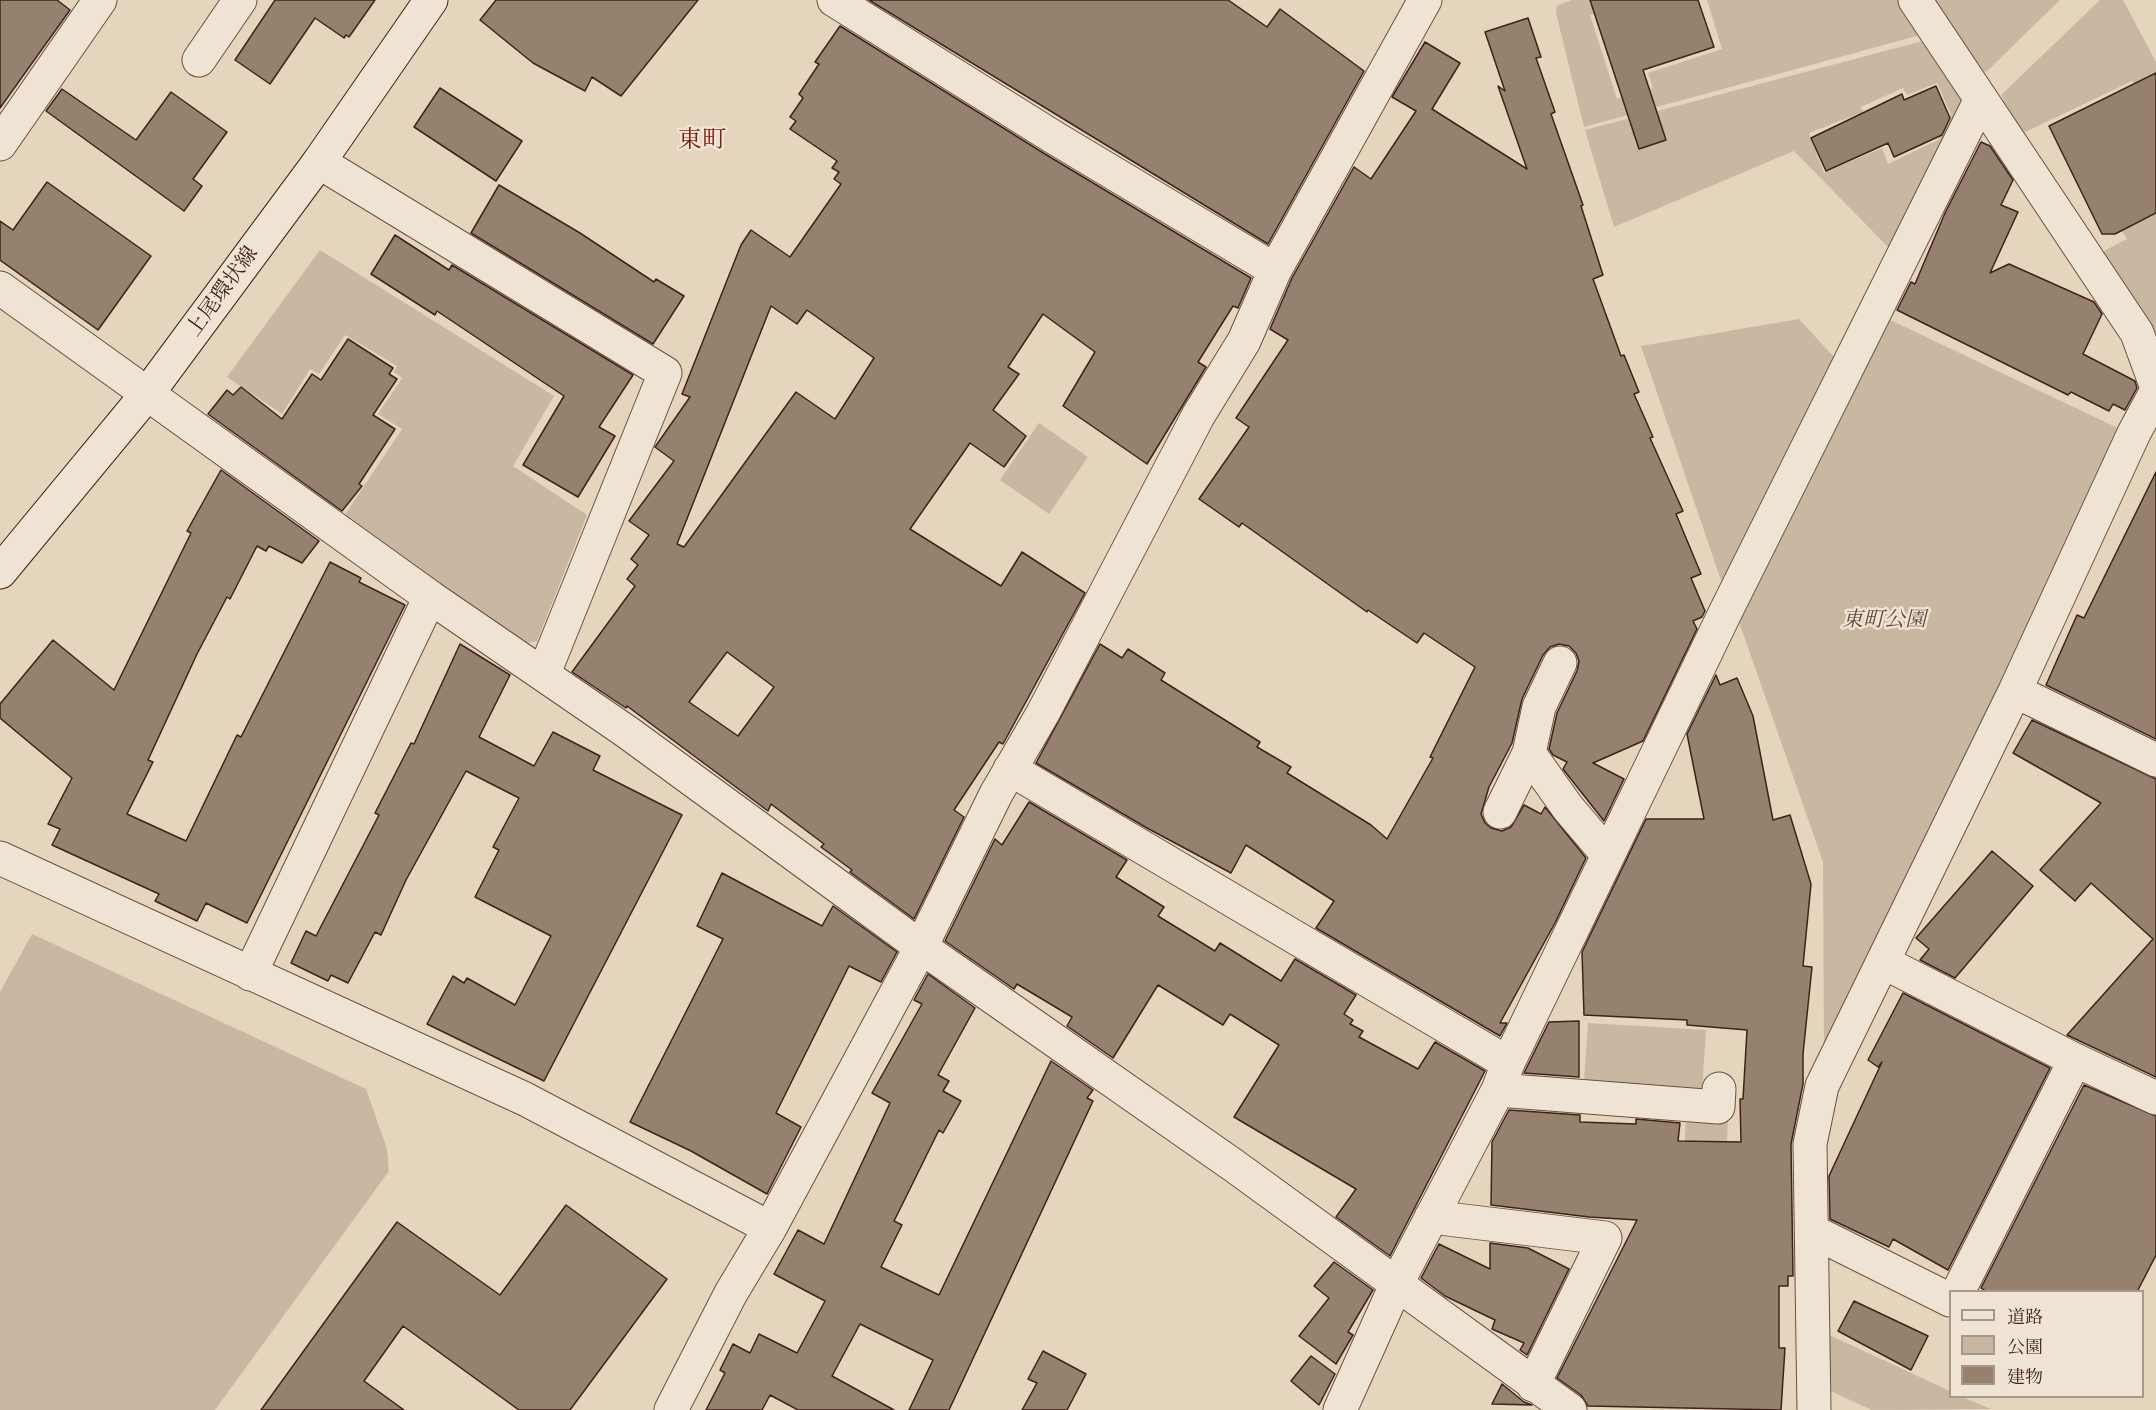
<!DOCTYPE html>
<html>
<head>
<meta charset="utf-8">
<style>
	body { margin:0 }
	#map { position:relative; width:2156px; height:1410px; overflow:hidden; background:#e6d5bd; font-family:"IM FELL Great Primer","Noto Serif JP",serif }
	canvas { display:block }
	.legend { position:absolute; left:1949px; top:1290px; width:195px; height:108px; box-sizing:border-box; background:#efe4d4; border:2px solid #a99789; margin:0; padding:8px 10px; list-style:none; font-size:18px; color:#3f2319 }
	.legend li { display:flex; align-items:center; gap:12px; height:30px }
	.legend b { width:30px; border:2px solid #a99789 }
</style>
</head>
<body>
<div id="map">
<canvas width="2156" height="1410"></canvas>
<ul class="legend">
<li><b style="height:8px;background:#efe4d4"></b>道路</li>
<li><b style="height:16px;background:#cab7a1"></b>公園</li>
<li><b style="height:16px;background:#96806e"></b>建物</li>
</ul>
</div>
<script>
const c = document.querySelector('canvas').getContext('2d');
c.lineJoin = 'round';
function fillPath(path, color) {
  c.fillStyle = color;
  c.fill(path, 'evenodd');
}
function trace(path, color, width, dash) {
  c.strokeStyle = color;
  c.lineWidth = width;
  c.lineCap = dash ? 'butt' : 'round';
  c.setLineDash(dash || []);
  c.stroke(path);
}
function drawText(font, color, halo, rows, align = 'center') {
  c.font = font + ' "IM FELL Great Primer","Noto Serif JP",serif';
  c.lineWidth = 5;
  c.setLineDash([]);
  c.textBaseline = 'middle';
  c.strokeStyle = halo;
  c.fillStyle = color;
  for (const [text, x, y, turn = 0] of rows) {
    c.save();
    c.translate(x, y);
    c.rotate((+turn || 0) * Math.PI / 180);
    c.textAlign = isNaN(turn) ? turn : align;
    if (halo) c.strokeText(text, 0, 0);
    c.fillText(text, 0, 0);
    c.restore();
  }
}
const green = new Path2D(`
	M1571 0H1638L1590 15 1617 99 1653 88 1648 73 1722 49 1707 0H1901L1924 34 1584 127 1556 13 1557 6Z
	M1929 0H2060L1986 72 1972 67Z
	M2100 0H2123L2156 62V79L2137 91 2132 81 2021 134 2001 95Z
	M1923 41 1963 96 1891 250 1794 151 1614 227 1585 130ZM1937 83 1951 114 1949 120 1935 127 1940 139 1888 164 1882 148 1824 173 1809 133 1863 112 1861 107 1903 88 1907 95Z
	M2156 204V346L2098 254 2127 239 2110 211Z
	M320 250 554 396 513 466 587 515 537 641 519 645 342 519 402 429 378 414 402 378 394 372 397 366 345 335 319 374 310 369 282 414 227 377Z
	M1886 318 2122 430 1824 1060 1823 862 1737 616Z
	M1799 319 1834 357 1725 592 1641 346Z
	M1039 423 1088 457 1049 514 1000 480Z
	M32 934 366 1089 387 1149 389 1171 215 1410H0V992Z
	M1588 1023 1706 1030 1702 1090 1584 1081Z
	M1686 1116 1728 1119 1726 1174 1683 1173Z
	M1827 1334 1950 1391V1396L1963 1397 1991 1409 1872 1410 1826 1389Z`);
const building = new Path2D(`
	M0 0H57L70 10 0 108Z
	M275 0H375L349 37 346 35 344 38 315 18 270 84 235 60Z
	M496 0H698L621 96 592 77 585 91 533 63 480 20Z
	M869 0H1228L1267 27 1280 9 1364 71 1268 244Z
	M1590 0H1698L1714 47 1643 70 1666 140 1639 149Z
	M1528 18 1541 57 1536 58 1555 112 1551 114 1583 205 1581 206 1603 275 1593 279 1621 356 1624 355 1639 392 1634 394 1653 437 1650 438 1683 511 1676 514 1701 574 1691 578 1705 611 1702 617 1693 621 1697 629 1643 741 1593 763 1624 779 1604 821 1563 769 1567 762 1553 755 1549 749 1557 713 1577 671 1579 661 1576 653 1569 646 1559 644 1550 647 1543 655 1522 699 1512 743 1489 787 1481 814 1485 823 1491 828 1502 831 1511 827 1524 805 1541 814 1545 807 1586 858 1555 923 1500 1023H1507L1500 1036 1316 928 1334 901 1246 845 1231 873 1147 828 1036 763 1100 644 1122 658 1128 649 1165 673 1161 680 1260 742 1257 747 1291 767 1287 773 1371 825 1387 839 1433 758 1430 757 1475 667 1424 633 1417 643 1368 610 1367 612 1242 523 1239 527 1199 499 1249 427 1236 418 1288 340 1270 329 1292 278 1354 167 1371 179 1416 111 1392 97 1425 42 1460 63 1432 109 1527 169 1498 86 1505 91 1485 32Z
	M840 26 1045 154 1251 278 1238 308 1233 306 1198 362 1206 367 1147 464 1063 406 1095 352 1043 314 1008 367 1019 374 993 410 1026 436 1004 467 970 443 910 529 1001 586 1022 552 1085 593 1003 744 999 742 954 810 964 817 914 919 850 872 852 870 821 847 824 844 771 804 768 811 627 706 626 708 572 672 635 586 627 579 638 565 631 559 649 535 629 521 674 461 655 447 690 397 682 394 741 245 751 230 790 257 841 184 834 179 839 172 832 168 837 161 790 129 796 121 790 117 803 98 799 94 819 64 815 62ZM771 306 797 324 807 310 874 358 835 419 796 392 684 547 677 544ZM727 652 774 687 738 736 689 702Z
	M2156 73V213L2115 234H2102L2049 126Z
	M1936 86 1950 118 1942 135 1894 157 1888 143 1826 171 1811 138 1902 94 1904 100Z
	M440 88 522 141 496 181 414 127Z
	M62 89 136 140 171 92 227 132 193 179 202 186 184 211 46 111Z
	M1981 142 1990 146 2013 180 2001 205 2018 212 1990 273 2009 264 2094 302 2102 314 2083 354 2135 381 2137 388 2125 410 2113 404 2109 411 2071 392 2068 395 1897 310 1911 282 1915 284 1945 213Z
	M47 182 151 256 98 330 0 260V221L13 230Z
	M499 185 580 233 654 282 656 279 684 296 653 344 471 233Z
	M395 235 449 270 452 265 633 375 599 427 615 436 578 497 523 465 564 396 437 311 435 315 371 274Z
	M348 339 393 368 389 374 397 379 373 415 395 429 359 484 362 486 342 511 208 414 227 390 233 395 241 387 282 419 312 374 321 380Z
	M221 470 319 541 302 563 269 546 266 551 257 546 230 599 227 597 197 654 148 760 153 762 127 814 186 841 237 735 241 737 330 562 361 578 359 582 405 605 247 923 206 903 197 921 155 901 159 894 52 845 60 829 48 824 72 778 0 718V704L53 640 114 690 191 533 187 531Z
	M2156 472V739L2046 685 2077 615 2084 618Z
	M460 644 510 675 479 737 534 766 553 732 600 756 593 770 682 815 544 1081 427 1024 453 976 464 983 467 978 515 1005 551 936 475 897 499 850 493 847 519 798 466 771 406 880 381 935 375 932 348 983 331 975 328 981 291 963 306 931 316 936 379 815 375 813 411 743 414 744Z
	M1716 675 1720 685 1737 678 1753 716 1773 820 1790 815 1811 884 1803 966 1812 967 1803 1054V1084L1791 1144 1793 1276H1788V1286H1779V1348H1785L1781 1410 1588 1406 1581 1395 1557 1378 1637 1220 1589 1217 1491 1205 1492 1142 1509 1110 1580 1115V1122L1636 1124V1119L1680 1123 1678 1141 1741 1142 1740 1099H1743L1747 1030 1687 1025V1020L1584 1015 1582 952 1646 819H1704L1687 734Z
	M2032 720 2156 779V1077L2067 1035 2153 939 2091 883 2075 901 2040 870 2101 803 2013 753Z
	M1029 802 1127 860 1116 877 1164 907 1158 916 1215 951 1220 943 1281 981 1295 959 1356 995 1344 1014 1353 1020 1350 1024 1363 1031 1359 1037 1418 1069 1435 1042 1485 1071 1390 1256 1336 1217 1356 1189 1234 1117 1279 1045 1230 1014 1223 1025 1158 985 1113 1058 1067 1026 1072 1017 1017 984 1014 989 945 941 995 839 1002 845Z
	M1992 851 2033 886 1955 978 1920 960 1929 949 1916 938Z
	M722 873 822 926 833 906 897 952 881 982 849 966 776 1113 801 1127 767 1194 691 1151 630 1122 723 939 697 926Z
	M928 974 975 1008 938 1075 949 1081 943 1091 961 1101 943 1133 939 1130 902 1205 894 1221 902 1225 881 1267 939 1295 1051 1061 1093 1090 1087 1098 1093 1101 949 1410H909L933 1360 860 1324 832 1376 894 1410H798L770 1395 762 1410H706L725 1373 720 1370 733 1344 750 1353 759 1334 797 1353 825 1301 774 1274 798 1230 824 1244 890 1103 872 1093 922 1004 914 1000Z
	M1903 993 2050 1068 1948 1270 1893 1239 1889 1247 1830 1219 1829 1176 1882 1062 1878 1067 1868 1060Z
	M1579 1021V1077L1524 1073 1549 1022Z
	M2084 1085 2156 1116V1255L2137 1292H1987L1981 1288Z
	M566 1205 667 1279 570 1410H519L403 1326 364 1381 404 1410H261L397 1222 500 1295Z
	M1490 1243 1528 1248 1569 1269 1527 1355 1520 1350 1524 1343 1492 1329 1495 1320 1445 1296 1421 1278 1439 1244 1490 1269Z
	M1334 1262 1373 1290 1348 1332 1353 1335 1336 1364 1299 1336 1329 1298 1314 1286Z
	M1854 1301 1928 1336 1911 1370 1838 1331Z
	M1043 1351 1086 1374 1067 1410H1022L1037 1383 1028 1379Z
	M1311 1356 1335 1374 1319 1405 1291 1381Z
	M1502 1384 1524 1402 1532 1405 1492 1404Z`);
const minor = new Path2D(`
	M834 0 1055 138 1275 270
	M1915 0 2137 333 2156 385
	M199 60 240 0
	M0 144 100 0
	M319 162 665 373 544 673
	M0 288 430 597
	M1560 663 1539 707 1529 753 1568 808 1608 855
	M2015 691 2156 760
	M1010 769 1508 1063
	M1500 812 1529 753
	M0 858 525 1099 770 1228
	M1883 962 2075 1060 2156 1098
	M250 974 430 597 627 732 921 947 1233 1165 1570 1410
	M1498 1090 1718 1107 1719 1089
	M1431 1217 1605 1238 1533 1385
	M1812 1231 1950 1300
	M1958 1292 2075 1060
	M671 1410 731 1293 770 1228 921 947 996 794 1043 713 1198 416 1244 341 1275 270 1425 0
	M1340 1410 1397 1283 1498 1090 1508 1063 1725 613 1981 99
	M1814 1410 1810 1144 1822 1086 2015 691 2134 433 2156 392`);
const secondary = new Path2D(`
	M0 572 148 393 319 162 431 0`);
const streetNames = [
	["上尾環状線",223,292,-54]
];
const parkNames = [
	["東町公園",1884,621]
];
const quarterNames = [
	["東町",702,141]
];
fillPath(green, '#cab7a1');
fillPath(building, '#96806e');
trace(building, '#3f2319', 1.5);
trace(minor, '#695042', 35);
trace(secondary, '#3f2319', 35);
trace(minor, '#efe4d4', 33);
trace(secondary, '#efe4d4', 33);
drawText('21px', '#3f2319', '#efe4d4', streetNames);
drawText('italic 21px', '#62483b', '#efe4d4', parkNames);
drawText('24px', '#7a1f14', '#efe4d4', quarterNames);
</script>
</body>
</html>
